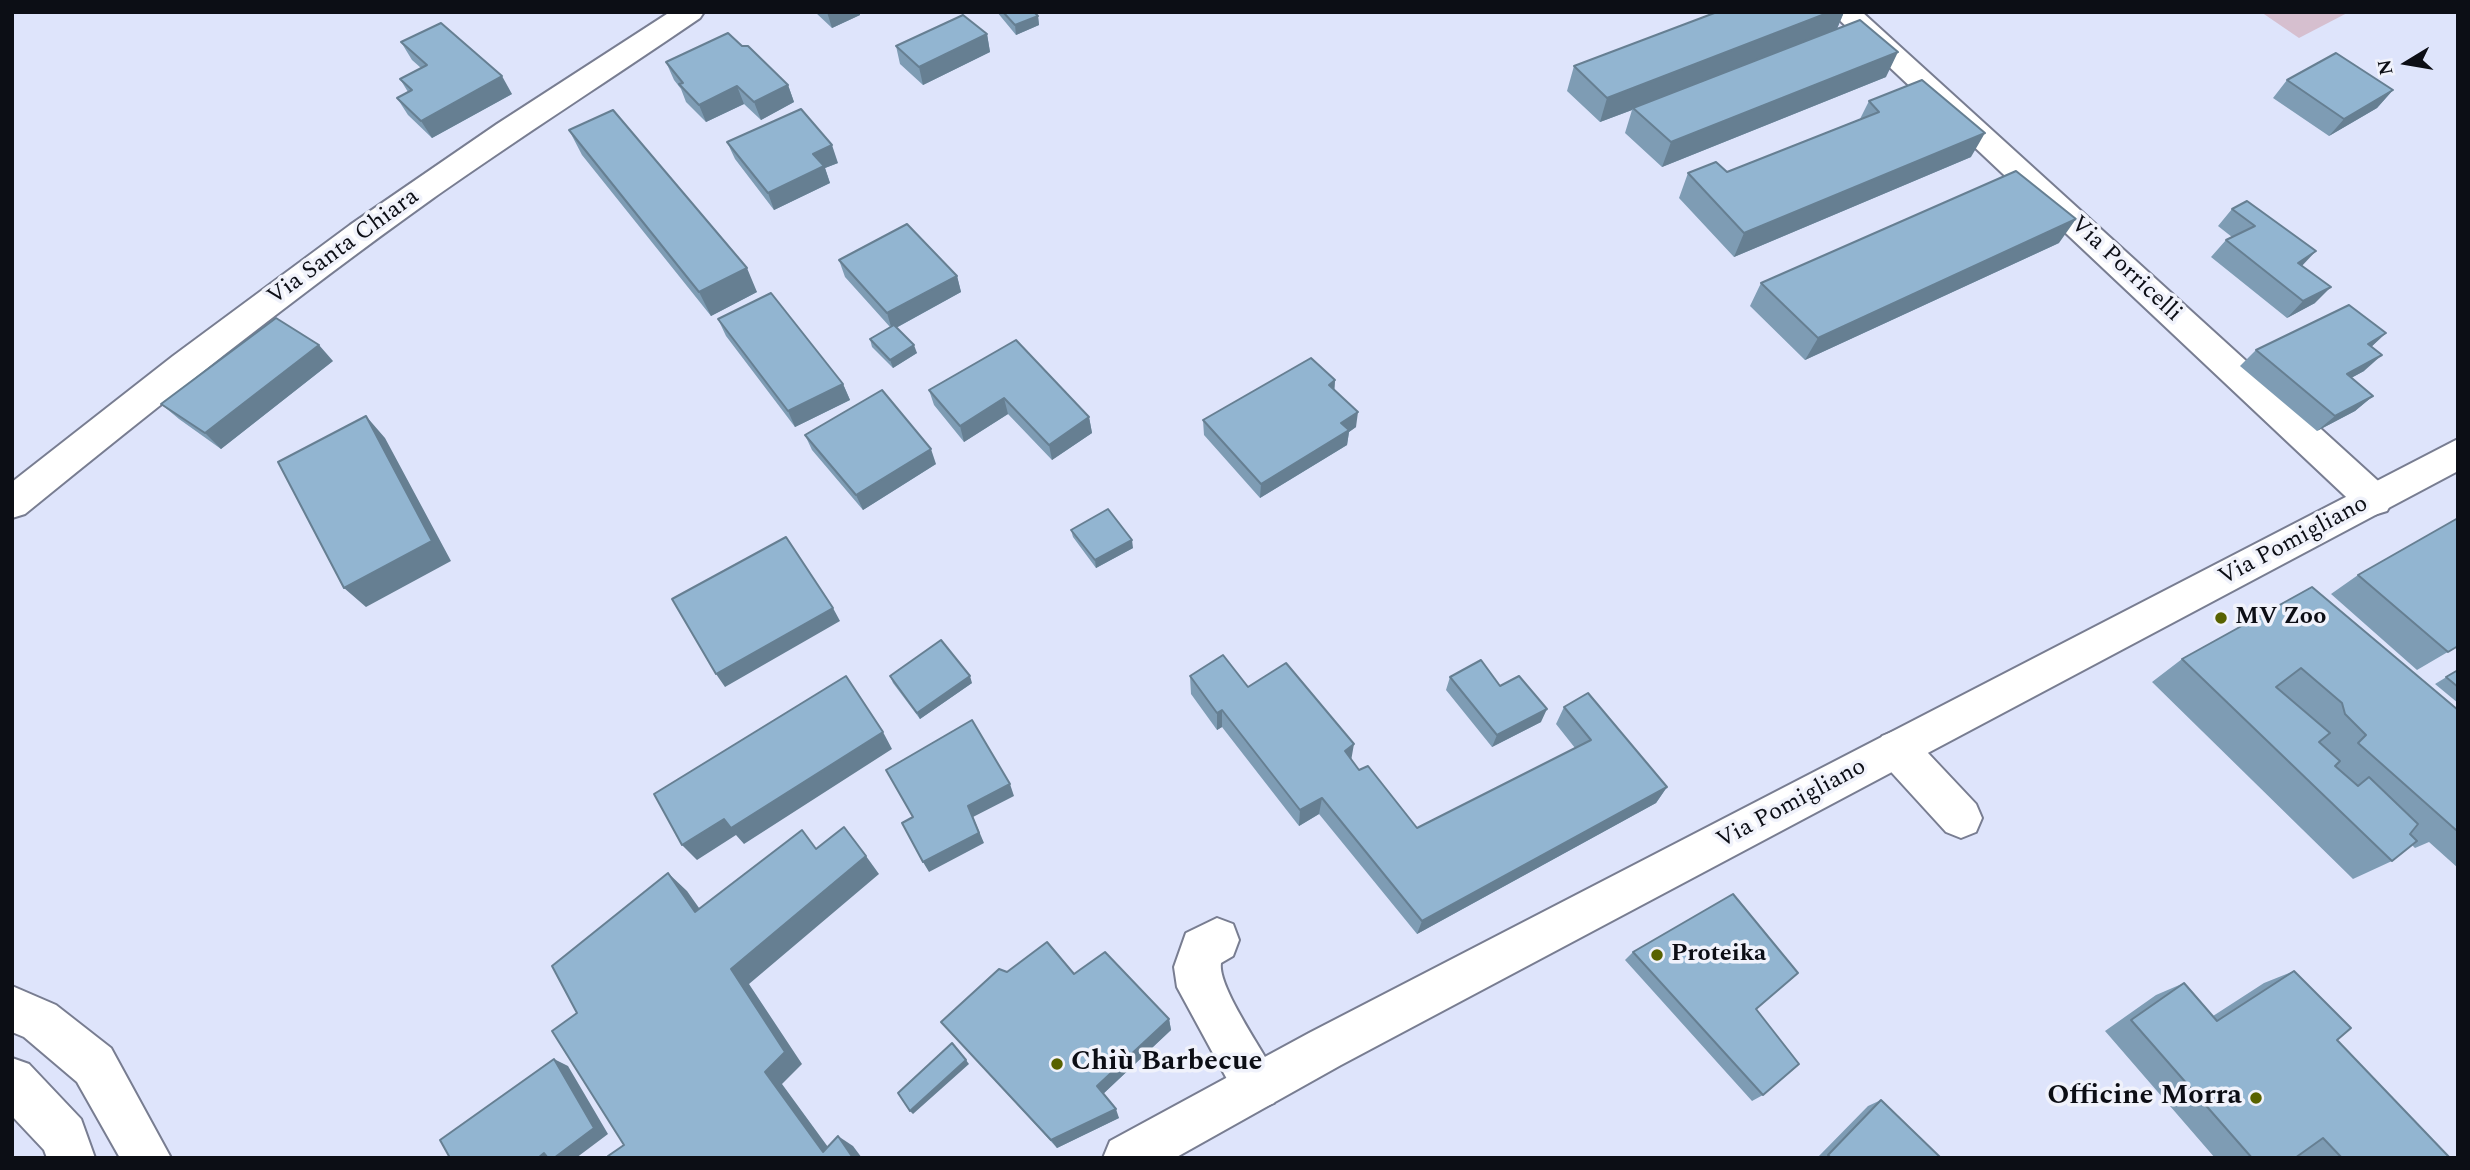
<!DOCTYPE html>
<html>
<head>
<meta charset="utf-8">
<style>
	body { margin:0 }
	#map { position:relative; width:2470px; height:1170px; overflow:hidden; background:#dee4fb; font-family:Spectral,serif }
	canvas { display:block }
	.frame { position:absolute; inset:0; border:14px solid #0c0e15; pointer-events:none }
	.north { position:absolute; left:2372px; top:28px; width:70px; height:70px; -webkit-text-stroke:5px #f0f2fb; paint-order:stroke; rotate:259deg; font-size:19px; font-weight:700; line-height:28px; text-align:center; color:#0c0e15 }
	.north::after { content:''; display:block; margin:auto; width:24px; height:32px; background:#0c0e15; clip-path:polygon(50% 0,100% 100%,50% 72%,0 100%) }
</style>
</head>
<body>
<div id="map">
<canvas width="2470" height="1170"></canvas>
<div class="frame"></div>
<div class="north">N</div>
</div>
<script>
const c = document.querySelector('canvas').getContext('2d');
c.lineJoin = 'round';
function fillPath(path, color) {
  c.fillStyle = color;
  c.fill(path, 'evenodd');
}
function trace(path, color, width, dash) {
  c.strokeStyle = color;
  c.lineWidth = width;
  c.lineCap = dash ? 'butt' : 'round';
  c.setLineDash(dash || []);
  c.stroke(path);
}
function drawText(font, color, halo, rows, align = 'center') {
  c.font = font + ' Spectral,serif';
  c.lineWidth = 7;
  c.setLineDash([]);
  c.textBaseline = 'middle';
  c.strokeStyle = halo;
  c.fillStyle = color;
  for (const [text, x, y, turn = 0] of rows) {
    c.save();
    c.translate(x, y);
    c.rotate((+turn || 0) * Math.PI / 180);
    c.textAlign = isNaN(turn) ? turn : align;
    if (halo) c.strokeText(text, 0, 0);
    c.fillText(text, 0, 0);
    c.restore();
  }
}
const green = new Path2D(`
	M2261 12H2349L2299 38Z`);
const minor = new Path2D(`
	M670 12H704L700 18C611 79 520 137 432 199 292 299 158 406 25 514L12 518V482L173 356 350 225 497 124Z
	M1831 12H1862L2387 489 2393 500 2387 511 2374 515 2361 511Z
	M1897 730 1912 736 1976 804 1982 818 1976 832 1961 838 1946 832 1882 762 1876 749 1882 736Z
	M1217 918 1233 924 1239 940 1233 956 1221 963C1217 988 1269 1058 1281 1086L1274 1103 1257 1110 1240 1103 1177 987 1174 967 1186 933Z`);
const major = new Path2D(`
	M2458 439V471L1341 1065 1175 1158H1103L1110 1141 1309 1033Z`);
const highway = new Path2D(`
	M12 986 56 1005 111 1048 171 1158H120L77 1082 24 1037 12 1032Z
	M12 1058 29 1064 81 1119 95 1158H47L44 1150 12 1116Z`);
const wall = new Path2D(`
	M815 12H860V15L832 28Z
	M997 12H1034L1038 16 1039 25 1016 35Z
	M1717 12H1844L1837 29 1886 77 1662 167 1625 133 1632 110 1600 122 1567 91 1574 66Z
	M987 34 990 52 923 85 900 64 896 46Z
	M401 42 512 94 432 138 408 115 397 98 408 92 400 79 421 68 412 60Z
	M742 46 788 85 794 102 761 120 744 104 706 122 686 102 681 89 674 80 666 62Z
	M2287 80 2393 90 2377 108 2329 136 2273 98Z
	M1869 101 1971 157 1734 257 1679 198 1688 173 1727 172 1860 119Z
	M569 130 757 292 711 316 582 155Z
	M727 142 838 163 825 168 830 183 774 210 735 159Z
	M2247 201 2302 266 2315 303 2287 318 2211 257 2226 240 2232 237 2218 226 2232 209Z
	M2059 243 1805 360 1750 306 1761 283Z
	M839 260 957 276 961 292 896 328 917 353 893 368 872 347 870 339 890 327 845 277Z
	M718 319 843 384 850 400 795 427 726 336Z
	M2386 333 2371 347 2364 371 2351 378 2373 396 2355 411 2317 431 2240 366 2256 350Z
	M1016 340 1089 417 1092 433 1052 460 1008 414 964 442 934 405 929 390Z
	M333 361 221 449 179 419 161 404Z
	M1335 380 1334 390 1356 427 1349 432 1347 445 1260 498 1204 435 1203 420Z
	M805 435 936 464 863 510 812 450Z
	M1071 530 1133 548 1096 568 1073 537Z
	M2358 575 2458 646 2417 670 2331 594Z
	M2312 587 2458 710V868L2429 842 2415 848 2412 845 2392 861 2353 879 2152 682 2182 659Z
	M2458 670V703L2435 684Z
	M890 676 972 683 920 719 893 683Z
	M1190 676 1248 687 1351 760 1359 770 1417 828 1575 748 1556 724 1564 707 1667 787 1656 803 1417 934 1319 814 1299 826 1222 727 1217 730 1191 694Z
	M1450 677 1500 686 1541 722 1492 747 1446 690Z
	M1633 952 1756 1009 1763 1095 1752 1101 1625 960Z
	M2294 971 2337 1040 2450 1158H2302L2299 1155 2295 1158H2215L2105 1031 2156 995 2184 983 2213 1016 2264 983Z
	M1007 972 1074 974 1169 1019 1171 1030 1103 1094 1119 1118 1057 1148 941 1022Z
	M1881 1100 1941 1158H1817L1868 1106Z`);
const shadedWall = new Path2D(`
	M827 12H860V15L832 28Z
	M1830 12H1844L1836 31 1633 108 1632 110 1600 122 1607 98Z
	M1038 16 1039 25 1016 35 1015 25Z
	M987 34 990 52 923 85 919 67Z
	M1898 52 1886 77 1662 167 1671 142Z
	M502 76 512 94 432 138 421 121Z
	M788 85 794 102 761 120 754 102Z
	M737 86 744 104 706 122 699 105Z
	M2393 90 2377 108 2329 136 2344 119Z
	M1985 133 1971 157 1734 257 1744 233Z
	M832 145 838 163 825 168 830 183 774 210 768 193 813 154Z
	M2076 219 2059 243 1805 360 1818 338Z
	M2316 251 2300 268 2298 263Z
	M747 268 757 292 711 316 699 292Z
	M957 276 961 292 892 330 887 313Z
	M2331 287 2315 303 2287 318 2303 301Z
	M2386 333 2369 349 2368 344Z
	M319 345 333 361 221 449 205 433Z
	M914 345 917 353 893 368 890 360Z
	M2382 355 2364 371 2329 390 2347 374Z
	M1335 380 1334 396 1329 385Z
	M843 384 850 400 795 427 788 411Z
	M2373 396 2355 411 2317 431 2335 416Z
	M1004 398 1008 414 964 442 960 426Z
	M1358 412 1356 427 1349 432 1347 445 1260 498 1261 484 1341 423Z
	M366 416 385 438 451 561 366 607 344 588Z
	M1089 417 1092 433 1052 460 1049 445Z
	M931 449 936 464 863 510 856 495Z
	M1132 540 1133 548 1096 568 1095 560Z
	M833 608 840 621 725 687 716 674Z
	M970 676 972 683 920 719 917 713Z
	M1547 709 1541 722 1492 747 1497 735Z
	M1222 710V727L1217 730V713Z
	M883 732 892 749 744 844 736 835 697 860 682 845 724 819Z
	M1354 744 1351 761 1345 751Z
	M1010 784 1014 796 973 817 984 843 929 872 923 862 968 806Z
	M1667 787 1656 803 1417 934 1422 921Z
	M1322 798 1319 814 1299 826 1300 810Z
	M866 856 879 874 749 984 802 1064 782 1084 836 1158 823 1152 765 1072 731 969Z
	M668 873 687 891 714 929 695 912Z
	M1169 1019 1171 1030 1102 1095 1097 1086Z
	M554 1059 568 1066 608 1134 576 1158H538Z
	M966 1060 969 1064 913 1114 910 1111Z
	M1116 1109 1119 1118 1057 1148 1051 1140Z
	M838 1136 853 1146 862 1158H853Z`);
const building = new Path2D(`
	M1003 12H1034L1038 16 1015 25Z
	M1717 12H1830L1607 98 1574 66Z
	M963 15 987 34 919 67 896 46Z
	M1860 20 1898 52 1671 142 1633 108Z
	M441 23 502 76 421 121 397 98 412 90 400 79 427 65 401 42Z
	M728 33 742 46H748L788 85 754 102 737 86 699 105 679 84 683 83 666 62Z
	M2336 53 2393 90 2344 119 2287 80Z
	M1922 80 1985 133 1744 233 1688 173 1716 162 1727 172 1879 112 1869 101Z
	M801 109 832 145 813 154 824 166 768 193 727 142Z
	M613 110 747 268 699 292 569 130Z
	M2016 171 2076 219 1818 338 1761 283Z
	M2247 201 2316 251 2298 263 2331 287 2303 301 2226 240 2255 226 2232 209Z
	M907 224 957 276 887 313 839 260Z
	M771 293 843 384 788 411 718 319Z
	M2349 305 2386 333 2368 344 2382 355 2347 374 2373 396 2335 416 2256 350Z
	M276 318 319 345 205 433 161 404Z
	M894 325 914 345 890 360 870 339Z
	M1016 340 1089 417 1049 445 1004 398 960 426 929 390Z
	M1311 358 1335 380 1329 385 1358 412 1341 423 1349 430 1261 484 1203 420Z
	M882 390 931 449 856 495 805 435Z
	M366 416 432 541 344 588 278 462Z
	M1108 509 1132 540 1095 560 1071 530Z
	M2458 518V646L2448 652 2358 575Z
	M786 537 833 608 716 674 672 599Z
	M2312 587 2458 710V828L2456 830 2358 743 2366 735 2345 714 2342 703 2301 668 2276 687 2330 733 2319 742 2340 761 2335 766 2358 786 2369 777 2418 824 2410 834 2417 841 2392 861 2182 659Z
	M941 640 970 676 917 713 890 676Z
	M1223 655 1248 687 1286 663 1354 744 1345 751 1359 770 1368 766 1417 828 1591 740 1564 707 1588 693 1667 787 1422 921 1322 798 1300 810 1222 710 1217 713 1190 676Z
	M1481 660 1500 686 1519 676 1547 709 1497 735 1450 677Z
	M2458 670V687L2446 677Z
	M846 676 883 732 731 828 724 819 682 845 654 794Z
	M972 720 1010 784 968 806 979 833 923 862 902 823 913 817 886 770Z
	M844 827 866 856 731 969 785 1052 765 1072 823 1152 838 1136 853 1158H609L608 1156 624 1145 552 1031 577 1013 552 966 668 873 695 912 802 830 816 849Z
	M1733 894 1798 973 1756 1009 1799 1064 1763 1095 1633 952Z
	M1047 942 1074 974 1105 952 1169 1019 1097 1086 1116 1109 1051 1140 941 1022 999 969 1007 972Z
	M2294 971 2351 1028 2337 1040 2450 1158H2342L2323 1138 2295 1158H2252L2131 1020 2184 983 2217 1021Z
	M952 1043 966 1060 910 1111 898 1093Z
	M554 1059 594 1128 554 1158H548L544 1153 538 1158H450L440 1140Z
	M1881 1100 1941 1158H1831L1828 1155Z`);
const markers = [
	[2221,618,7,"#586200"],
	[1657,955,7,"#586200"],
	[1057,1064,7,"#586200"],
	[2256,1098,7,"#586200"]
];
const streetNames = [
	["Via Santa Chiara",344,248,-36],
	["Via Porricelli",2125,270,43],
	["Via Pomigliano",2294,542,-28],
	["Via Pomigliano",1792,805,-28]
];
const poiNames = [
	["MV Zoo",2235,618],
	["Proteika",1671,955]
];
const nearPoinames = [
	["Chiù Barbecue",1071,1064],
	["Officine Morra",2242,1098,"right"]
];
fillPath(green, '#d6bfcf');
trace(minor, '#787d91', 4);
trace(major, '#787d91', 4);
trace(highway, '#787d91', 4);
fillPath(minor, '#fff');
fillPath(major, '#fff');
fillPath(highway, '#fff');
fillPath(wall, '#7e9cb4');
fillPath(shadedWall, '#667f92');
fillPath(building, '#92b5d1');
trace(building, '#667f92', 2);
for (const [x, y, r, color] of markers) {
  const dot = new Path2D();
  dot.arc(x, y, r, 0, 2 * Math.PI);
  c.fillStyle = color;
  c.fill(dot);
  trace(dot, '#f0f2fb', 2.5);
}
drawText('24px', '#0c0e15', '#f0f2fb', streetNames);
drawText('bold 24px', '#0c0e15', '#f0f2fb', poiNames, 'left');
drawText('bold 28px', '#0c0e15', '#f0f2fb', nearPoinames, 'left');
</script>
</body>
</html>
